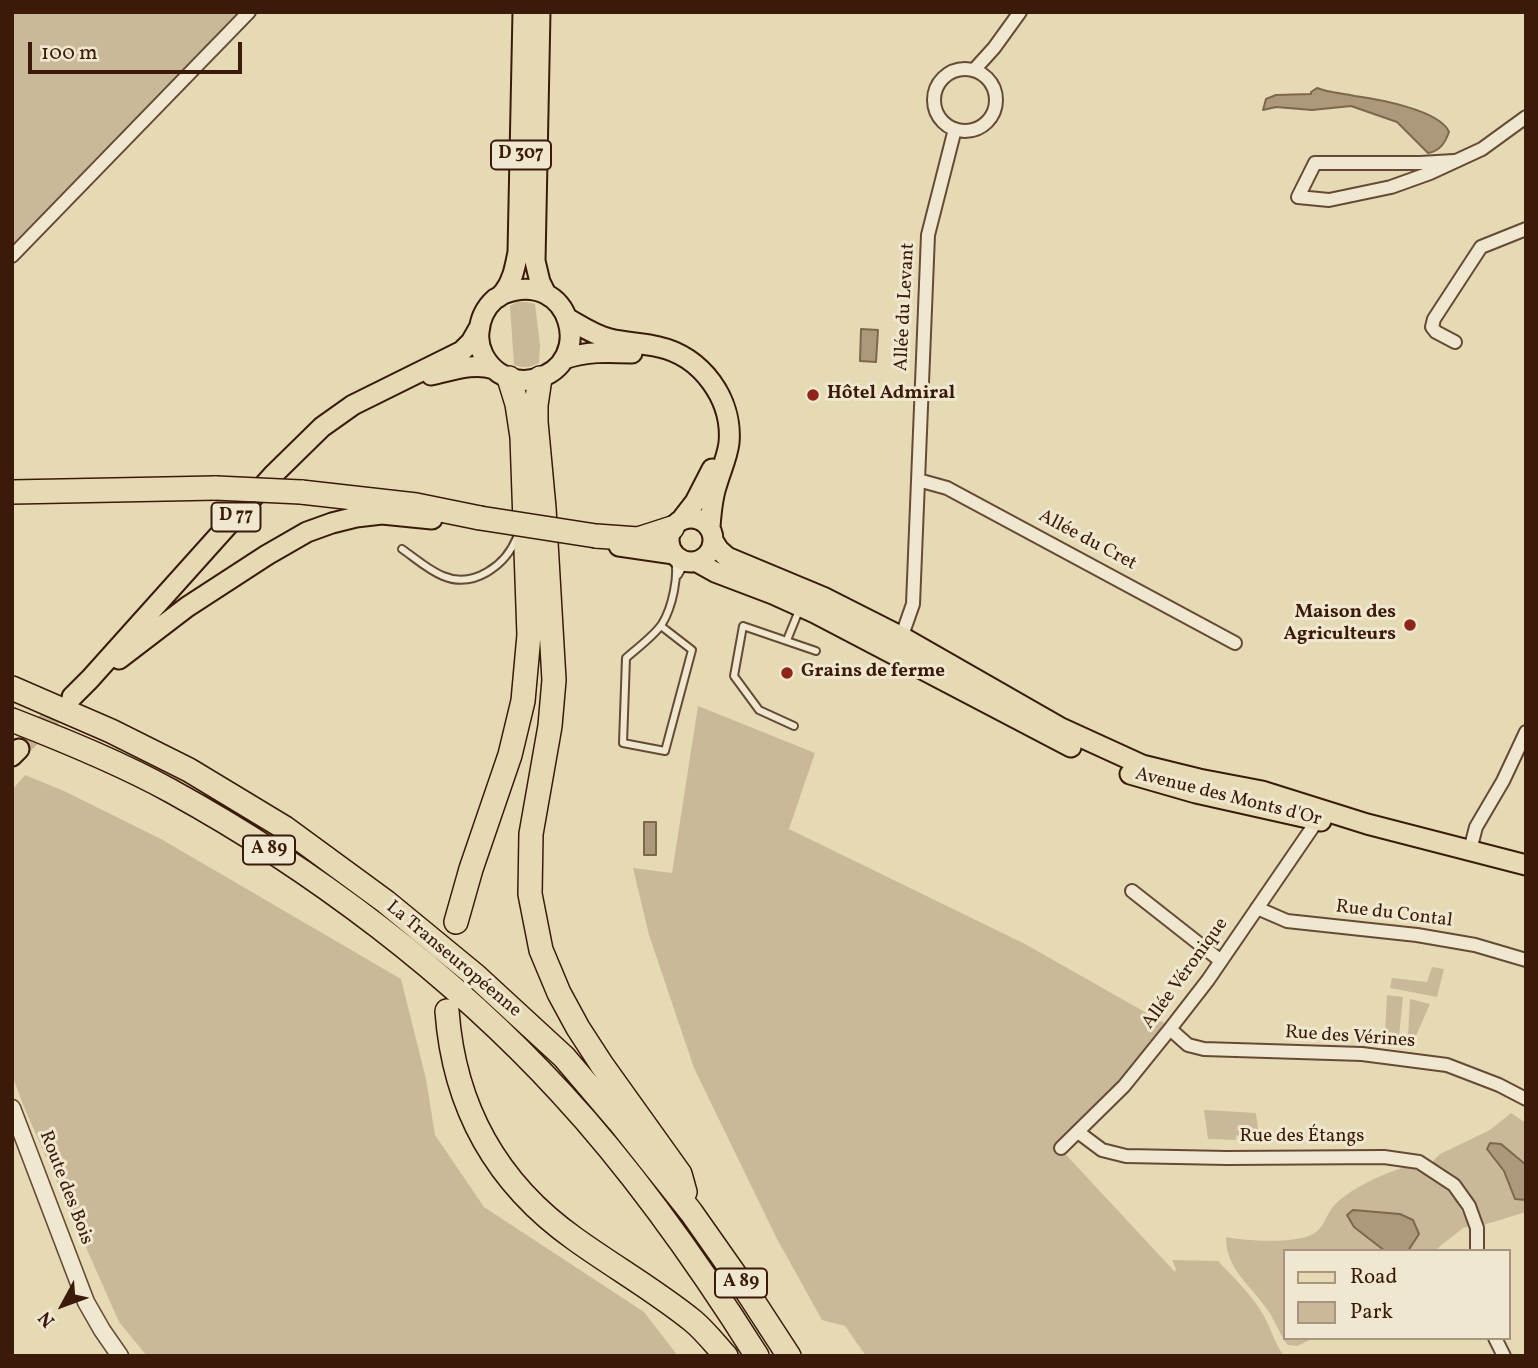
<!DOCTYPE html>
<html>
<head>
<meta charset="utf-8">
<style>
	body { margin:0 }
	#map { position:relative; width:1538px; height:1368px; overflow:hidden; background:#e6dab5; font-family:Vollkorn,serif }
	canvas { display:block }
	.frame { position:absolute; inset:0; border:14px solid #3b1a0a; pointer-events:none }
	.legend { position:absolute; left:1283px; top:1249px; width:228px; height:91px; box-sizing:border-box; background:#efe7cf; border:2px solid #a79580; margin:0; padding:9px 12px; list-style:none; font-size:21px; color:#3b1a0a }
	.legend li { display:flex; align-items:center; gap:14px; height:35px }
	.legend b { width:35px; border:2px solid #a79580 }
	.north { position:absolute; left:28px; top:1270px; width:70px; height:70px; -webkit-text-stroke:5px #efe7cf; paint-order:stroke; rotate:229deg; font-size:19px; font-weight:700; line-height:28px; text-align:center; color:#3b1a0a }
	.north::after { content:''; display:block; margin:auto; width:24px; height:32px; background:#3b1a0a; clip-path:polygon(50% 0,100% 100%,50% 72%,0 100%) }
	.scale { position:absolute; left:28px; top:42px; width:214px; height:32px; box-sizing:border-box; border:4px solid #3b1a0a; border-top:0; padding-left:9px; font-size:21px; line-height:24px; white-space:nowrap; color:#3b1a0a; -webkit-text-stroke:5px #efe7cf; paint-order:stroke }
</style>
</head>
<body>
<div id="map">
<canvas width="1538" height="1368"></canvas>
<div class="frame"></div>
<ul class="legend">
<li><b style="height:9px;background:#e6dab5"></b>Road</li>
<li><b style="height:19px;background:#c9b998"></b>Park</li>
</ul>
<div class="north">N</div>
<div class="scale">100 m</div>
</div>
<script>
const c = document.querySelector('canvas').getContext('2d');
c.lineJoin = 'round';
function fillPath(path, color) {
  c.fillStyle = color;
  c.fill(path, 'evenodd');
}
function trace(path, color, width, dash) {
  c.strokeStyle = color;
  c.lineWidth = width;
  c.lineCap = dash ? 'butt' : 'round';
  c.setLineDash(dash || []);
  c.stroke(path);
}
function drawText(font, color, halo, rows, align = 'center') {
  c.font = font + ' Vollkorn,serif';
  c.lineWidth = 6;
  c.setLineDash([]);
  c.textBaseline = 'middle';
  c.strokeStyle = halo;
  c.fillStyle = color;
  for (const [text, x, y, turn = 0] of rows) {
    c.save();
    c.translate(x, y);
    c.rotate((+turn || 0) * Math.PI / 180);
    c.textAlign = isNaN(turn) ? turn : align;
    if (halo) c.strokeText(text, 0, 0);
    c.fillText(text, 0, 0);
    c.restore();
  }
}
const green = new Path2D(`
	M12 12H242L12 248Z
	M517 302H526L535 304 540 345 539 363C530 368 523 368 514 365L510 306Z
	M698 706 815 753 789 829 1025 944 1166 1024 1103 1099 1057 1145 1175 1272 1176 1269 1172 1260 1218 1261C1234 1278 1252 1295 1264 1316 1271 1329 1275 1344 1284 1356H866L845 1326 822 1320 777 1239 694 1068 649 935 633 868 672 873Z
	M25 775 64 791 161 839 401 979 426 1079 435 1135 484 1207 644 1312 678 1356H147L119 1322 24 1107 12 1075V790Z
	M1432 967 1444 969 1437 997 1390 988 1392 978 1427 982Z
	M1387 995 1403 997 1399 1036 1385 1034Z
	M1410 999 1430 1004 1415 1038 1408 1036Z
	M1204 1110 1256 1113 1258 1130 1241 1125 1240 1136 1236 1135V1140L1208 1139Z
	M1511 1113 1526 1123V1212L1480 1226 1430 1164 1440 1154 1490 1130Z
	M1408 1166C1445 1181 1453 1190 1469 1226L1463 1228 1434 1251H1284V1338H1314L1297 1346 1288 1345C1280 1335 1276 1323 1269 1312 1253 1287 1225 1269 1226 1237 1246 1241 1295 1244 1313 1234 1323 1229 1326 1216 1332 1208 1347 1189 1385 1173 1408 1166Z`);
const water = new Path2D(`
	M1317 88C1330 93 1342 93 1355 96 1377 99 1440 110 1449 132 1445 143 1440 151 1428 153L1397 122 1351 106 1312 110 1276 107 1263 110 1266 99 1276 95 1311 94V92Z
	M861 329 878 330 876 362 860 361Z
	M644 822H656V855H644Z
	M1490 1143 1501 1144 1525 1164 1526 1200 1515 1199 1504 1171 1487 1149Z
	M1353 1210 1400 1214 1413 1220 1419 1234 1408 1251H1385L1354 1227 1347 1215Z`);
const primaryTunnel = new Path2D(`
	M19 749 69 700`);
const service = new Path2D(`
	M402 549C415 558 428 570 443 576 474 589 506 565 517 537
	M678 575 682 568 689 562
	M661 626 692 650 665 751 623 743 626 658C636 649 654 636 662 624 672 608 680 574 674 555
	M787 640 800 608
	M794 726 759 710 734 676 743 626 816 651`);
const minor = new Path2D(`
	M934 100a31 31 0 1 1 62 0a31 31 0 1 1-62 0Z
	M974 70 994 48 1020 12
	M1454 161 1420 163H1315L1298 197 1329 200 1391 187 1430 173 1482 149 1526 117
	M12 256 249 12
	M1455 342 1436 332 1432 327 1434 319 1481 247 1526 229
	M918 480 947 488 1235 643
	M899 644 913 604 928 235 955 129
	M1470 850 1476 827 1503 781 1526 732
	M1132 891 1221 961
	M1257 908 1287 921 1417 935 1475 945 1526 960
	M1170 1029 1188 1045 1204 1049 1362 1054 1447 1065 1499 1085 1526 1099
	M1078 1132 1102 1150 1126 1156 1227 1158 1384 1157 1419 1162 1454 1185 1469 1206 1477 1228V1251
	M1061 1148 1124 1086 1170 1029 1208 980 1321 815
	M1495 1338 1504 1356`);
const tertiary = new Path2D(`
	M12 1108 86 1302 102 1330 120 1356`);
const primary = new Path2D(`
	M540 12 535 261 540 282 546 294
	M503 294C571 267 597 364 535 379 523 382 510 380 499 373 486 364 477 348 479 332 480 319 486 307 495 299 500 296 500 297 504 292 513 280 515 267 518 252L523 12
	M567 318C581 326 594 335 610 339 626 343 643 343 659 347 701 356 733 399 729 443 727 458 721 470 717 484 712 498 711 513 710 527
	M564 359C586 351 608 352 632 353
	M431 375C451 371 474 362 494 369
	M669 540a22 22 0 1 1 44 0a22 22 0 1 1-44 0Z
	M681 520 695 502 712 469
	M714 542 719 550 727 557 823 597 902 637 1061 728 1142 765 1199 779 1262 791 1367 824 1526 865
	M619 546 674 554
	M697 562 715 572 773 594 815 613 1071 747
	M119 659 187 607 267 555 307 532 332 523 356 517 382 514 432 519
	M72 697 90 679 273 475 322 427 353 405 462 351 471 342 479 328
	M12 756 19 749
	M1130 774 1196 793 1321 821`);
const motorway = new Path2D(`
	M540 378 536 405V422L544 508 554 680 550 726 531 834 530 894 541 950 559 993 578 1028 602 1065 680 1174 685 1192
	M12 492 216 488
	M301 492 416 505 480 518
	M596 536 638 539 672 528
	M12 688 111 731 189 770 285 828 386 902 476 976 564 1057 622 1125 691 1212 748 1293 789 1356
	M12 720C66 741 120 763 171 791 313 869 452 974 562 1094 636 1174 699 1264 757 1356
	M456 922 471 869 510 755 523 701 529 635 522 437 517 404 509 378
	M447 1011C454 1107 496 1183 575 1239 614 1267 656 1291 693 1321 705 1331 715 1344 726 1356`);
const motorwayBridge = new Path2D(`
	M216 488 301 492
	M480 518 596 536`);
const markers = [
	[813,395,7,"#8f2418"],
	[1410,625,7,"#8f2418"],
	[787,673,7,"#8f2418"]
];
const shields = [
	[521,155,60],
	[236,517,49],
	[269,850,52],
	[741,1283,52]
];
const shieldNames = [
	["D 307",521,155],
	["D 77",236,517],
	["A 89",269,850],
	["A 89",741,1283]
];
const streetNames = [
	["Allée du Levant",906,307,-87],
	["Allée du Cret",1087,541,28],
	["Avenue des Monts d'Or",1228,798,14],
	["Rue du Contal",1394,915,7],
	["La Transeuropéenne",453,960,40],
	["Allée Véronique",1186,974,-54],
	["Rue des Vérines",1350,1038,4],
	["Rue des Étangs",1302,1138],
	["Route des Bois",65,1188,69]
];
const poiNames = [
	["Hôtel Admiral",827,395],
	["Maison des",1396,614,"right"],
	["Agriculteurs",1396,636,"right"],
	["Grains de ferme",801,673]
];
fillPath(green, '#c9b998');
fillPath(water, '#ac997b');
trace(water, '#7f664e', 2);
trace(primaryTunnel, '#c4b493', 19, [19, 10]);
trace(service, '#664a35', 10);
trace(minor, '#664a35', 16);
trace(tertiary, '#664a35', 19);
trace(primary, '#3b1a0a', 23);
trace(motorway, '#3b1a0a', 26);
trace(service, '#efe7cf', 6);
trace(minor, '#efe7cf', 12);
trace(tertiary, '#efe7cf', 16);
trace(primary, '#e6dab5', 19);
trace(motorway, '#e6dab5', 23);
trace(motorwayBridge, '#3b1a0a', 26, []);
trace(motorwayBridge, '#e6dab5', 23);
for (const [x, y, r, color] of markers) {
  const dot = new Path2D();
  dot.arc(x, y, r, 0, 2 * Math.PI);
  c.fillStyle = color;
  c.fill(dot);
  trace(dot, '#efe7cf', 2.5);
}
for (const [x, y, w] of shields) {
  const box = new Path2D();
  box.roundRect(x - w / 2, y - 14.5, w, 29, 5);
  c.fillStyle = '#efe7cf';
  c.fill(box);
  trace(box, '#3b1a0a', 2);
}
drawText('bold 18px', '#3b1a0a', null, shieldNames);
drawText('19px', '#3b1a0a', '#efe7cf', streetNames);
drawText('bold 19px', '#3b1a0a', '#efe7cf', poiNames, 'left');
</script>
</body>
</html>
